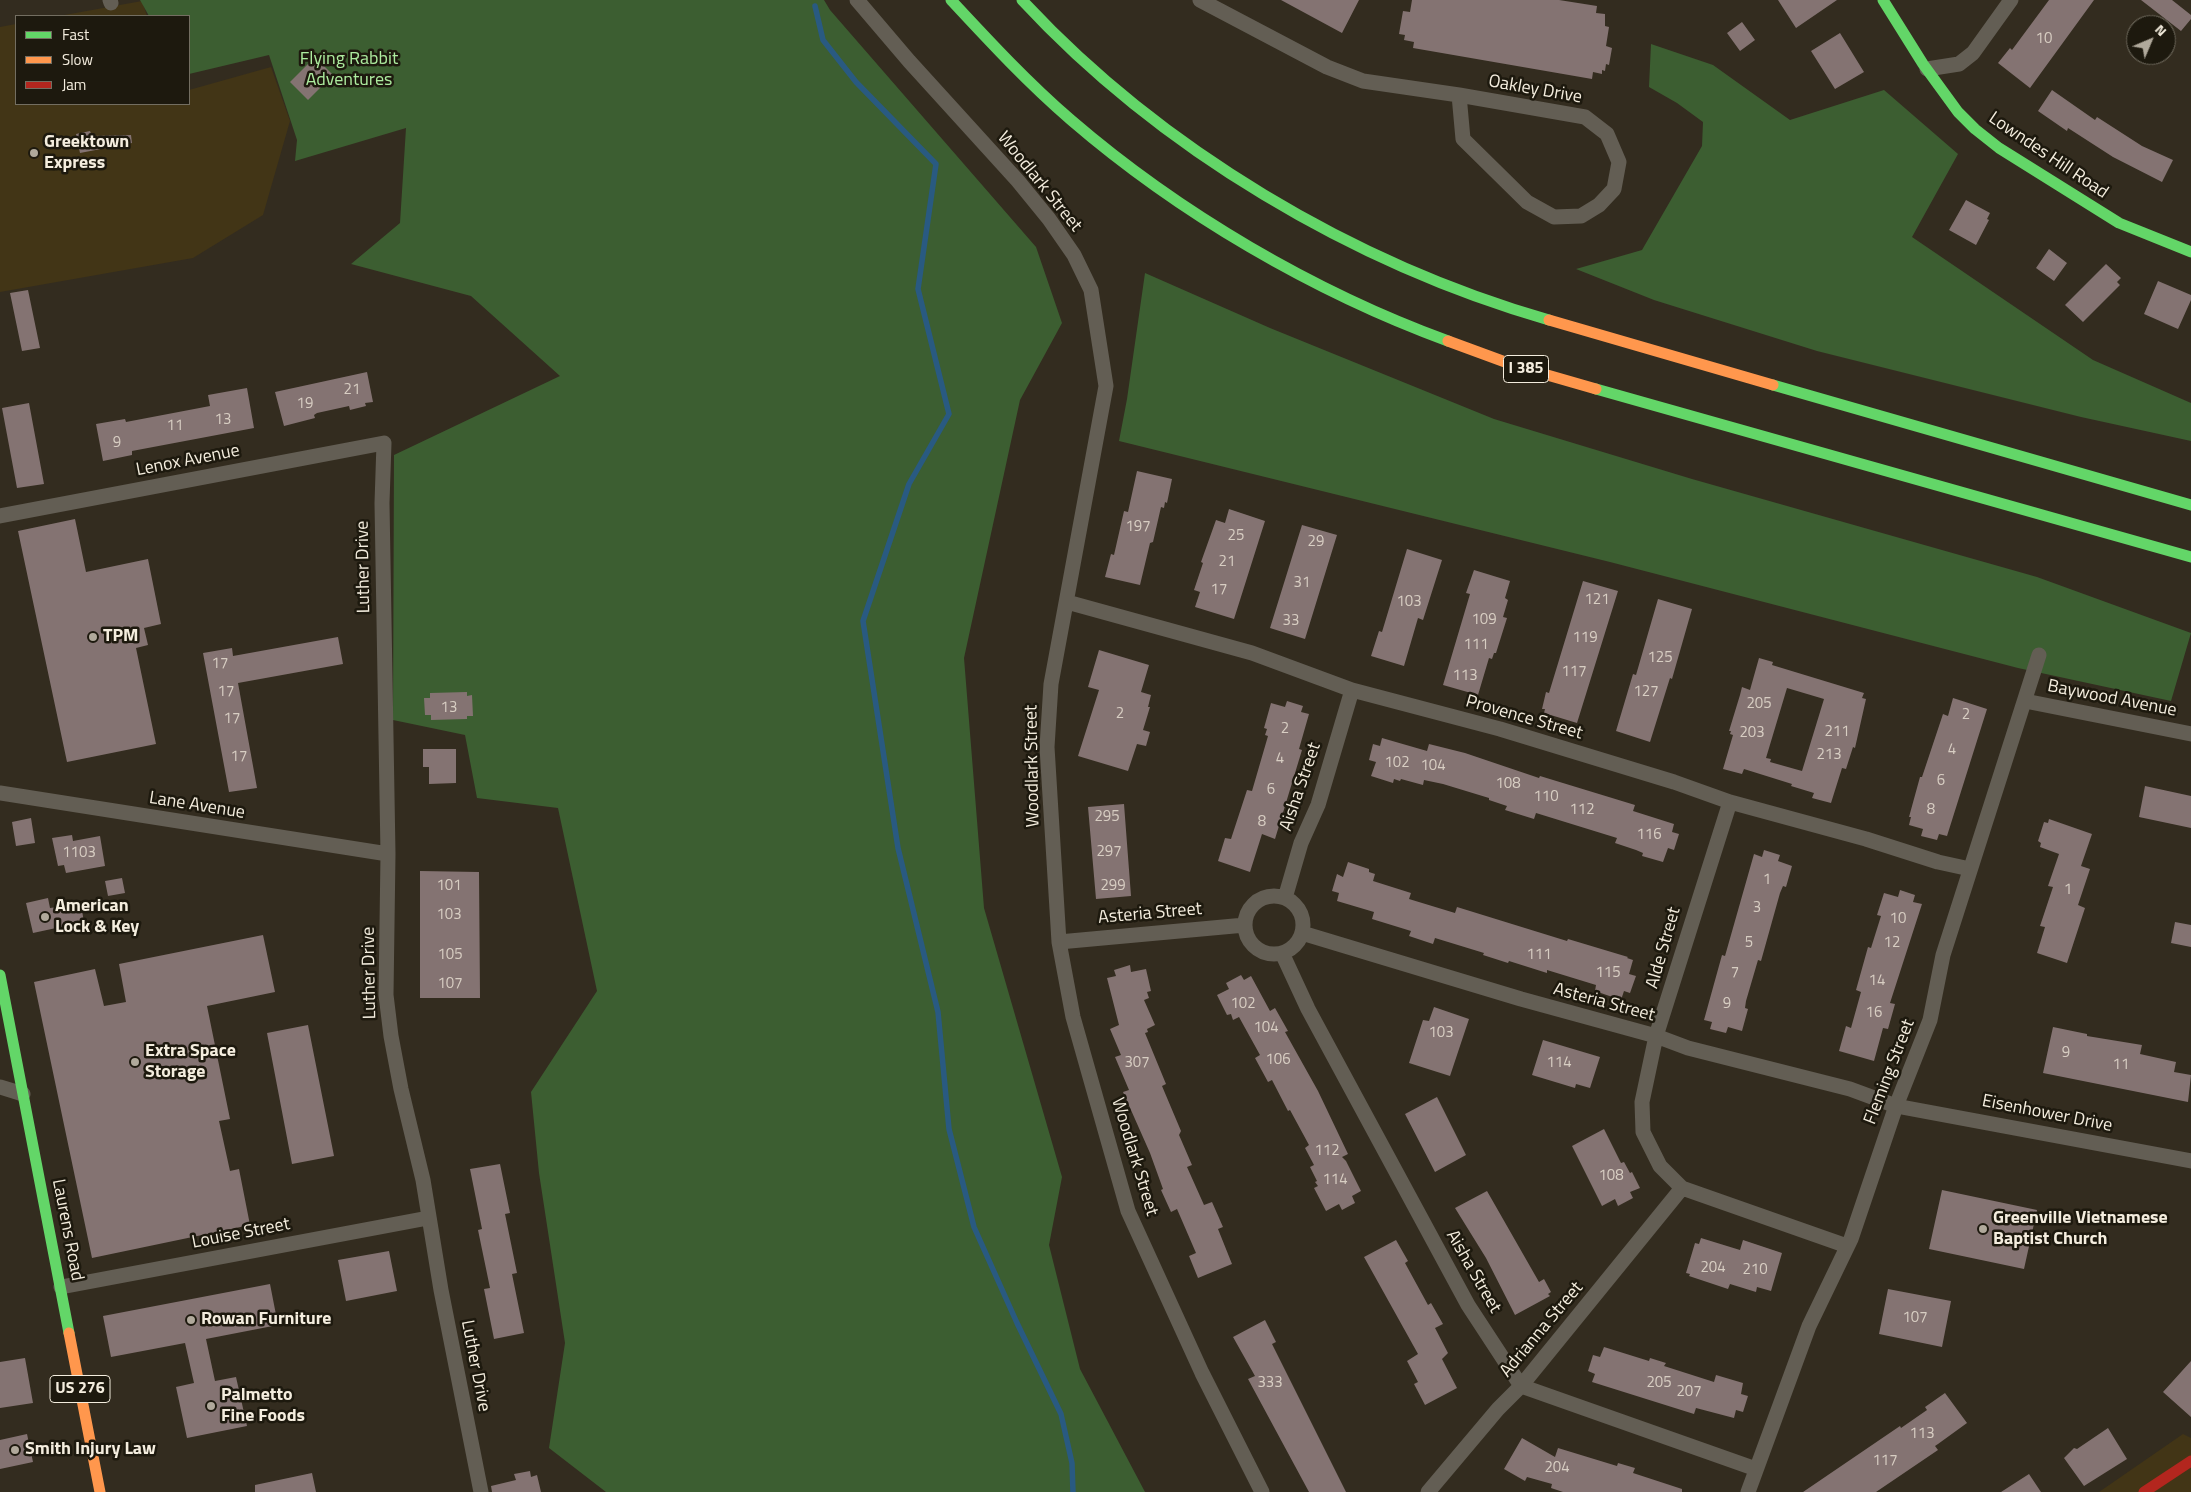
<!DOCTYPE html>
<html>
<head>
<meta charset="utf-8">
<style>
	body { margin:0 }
	#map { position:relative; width:2191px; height:1492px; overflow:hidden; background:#332c1f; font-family:"Titillium Web",sans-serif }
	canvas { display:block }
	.legend { position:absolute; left:15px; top:15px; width:175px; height:90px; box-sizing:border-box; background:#1d190e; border:1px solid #736e61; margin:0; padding:6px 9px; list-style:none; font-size:15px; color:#f4edde }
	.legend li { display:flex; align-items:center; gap:10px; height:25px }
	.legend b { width:25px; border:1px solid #736e61 }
	.north { position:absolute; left:2126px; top:15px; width:50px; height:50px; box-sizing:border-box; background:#1d190e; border:1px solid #736e61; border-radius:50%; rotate:45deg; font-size:14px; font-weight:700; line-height:20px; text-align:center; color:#f4edde }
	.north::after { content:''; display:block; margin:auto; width:18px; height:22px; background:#b0a99b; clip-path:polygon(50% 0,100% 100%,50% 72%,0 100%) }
</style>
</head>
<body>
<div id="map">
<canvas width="2191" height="1492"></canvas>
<ul class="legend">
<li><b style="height:6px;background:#63d668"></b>Fast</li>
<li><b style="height:6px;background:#ff974d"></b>Slow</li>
<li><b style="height:6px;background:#b3261e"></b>Jam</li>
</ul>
<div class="north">N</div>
</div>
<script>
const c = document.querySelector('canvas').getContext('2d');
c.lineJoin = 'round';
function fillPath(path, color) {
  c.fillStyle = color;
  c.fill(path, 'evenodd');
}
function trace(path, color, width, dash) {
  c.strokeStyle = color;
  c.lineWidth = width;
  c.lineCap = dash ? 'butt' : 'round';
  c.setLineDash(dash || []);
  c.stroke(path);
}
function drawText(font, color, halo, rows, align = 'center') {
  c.font = font + ' "Titillium Web",sans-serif';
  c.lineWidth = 5;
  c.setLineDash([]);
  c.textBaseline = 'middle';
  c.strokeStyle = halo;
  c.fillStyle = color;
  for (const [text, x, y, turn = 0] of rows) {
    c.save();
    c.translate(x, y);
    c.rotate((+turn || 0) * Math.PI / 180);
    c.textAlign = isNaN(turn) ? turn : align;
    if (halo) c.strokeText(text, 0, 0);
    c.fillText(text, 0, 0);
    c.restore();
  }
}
const built = new Path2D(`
	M142 1 147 16H59Z
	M16 24V104H189V90L271 67 290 121 263 215 193 258 0 292V27Z
	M2183 1434 2191 1438V1492H2099Z`);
const green = new Path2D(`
	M140 0H824L830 10 1036 247 1062 323 1020 400 964 658 984 908 1062 1177 1049 1245 1080 1369 1145 1492H606L549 1448 565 1343 539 1173 531 1092 597 991 558 808 477 798 465 735 393 720 394 455 560 376 471 296 351 264 400 223 406 128 295 161 297 140 269 55 189 74V16H149Z
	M1651 44 1713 65 1790 120 1884 90 1958 154 1912 237 2093 360 2191 403V441L2081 417 1817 351 1654 300 1576 269 1642 250 1702 146 1703 122 1677 103 1649 87Z
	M1145 273 1270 328 1494 419 1692 479 2037 577 2191 633 2171 701 2018 668 1610 562 1119 441 1127 399Z`);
const stream = new Path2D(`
	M815 6 823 40 856 82 936 164 918 289 949 414 909 484 863 621 898 848 938 1012 949 1129 974 1227 1017 1323 1061 1414 1072 1463 1073 1492`);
const building = new Path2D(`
	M1281 0H1359L1342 33Z
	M1412 0H1559L1597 6 1596 13 1605 14V26L1609 27 1606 46 1612 48 1609 65 1606 64 1605 71 1602 70V74L1593 72 1592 79 1413 48 1414 42 1404 40 1405 35 1399 34 1403 11 1410 12Z
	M1778 0H1837L1796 28Z
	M2049 0H2094L2030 88 1998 63 2010 48 2012 50Z
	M2141 0H2172L2191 15V19L2181 31Z
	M1742 22 1755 40 1740 51 1727 33Z
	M1840 33 1864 72 1835 89 1811 51Z
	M315 57 333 75 308 100 290 82Z
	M2052 90 2095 120 2097 117 2142 146 2173 160 2162 182 2113 157 2068 128 2067 131 2038 111Z
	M90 131 92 136 131 135 132 143 80 153 76 134Z
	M1966 200 1990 213 1987 219 1989 220 1976 245 1949 230Z
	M2049 249 2067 263 2054 281 2036 268Z
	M2106 264 2121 278 2117 282 2120 285 2083 322 2065 305Z
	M2158 281 2191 295V300L2178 329 2144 314Z
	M28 290 40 348 22 351 10 293Z
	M367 372 373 402 365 403 366 406 350 410 349 406 317 413 314 415 315 418 284 426 275 392Z
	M247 388 254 428 132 451V455L103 461 96 424 125 419 126 422 210 406 208 395Z
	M29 403 44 484 17 488 2 408Z
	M1137 471 1172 479 1167 503 1165 502 1164 508 1161 507 1153 542 1150 543 1140 585 1105 577 1111 554 1114 555 1124 511 1128 512Z
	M1229 509 1265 521 1234 619 1195 607 1200 592 1194 590 1203 563 1201 562 1216 520 1225 523Z
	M75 519 86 572 148 559 161 624 144 628 148 645 136 648 156 744 67 762 18 531Z
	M1302 525 1337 535 1305 639 1270 628Z
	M1407 549 1442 560 1423 620 1418 618 1404 666 1371 656 1379 631 1382 632Z
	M1474 570 1510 581 1505 598 1508 600 1503 617 1507 618 1496 653H1494L1492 659 1489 658 1478 695 1443 685 1470 594 1466 593Z
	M1583 581 1618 591 1577 723 1544 713 1545 709H1542L1546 692 1549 693Z
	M1658 599 1692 609 1672 679 1670 678 1650 742 1616 731 1633 674 1636 675Z
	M338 637 343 664 238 683 257 788 229 792 203 653 232 648 233 656Z
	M1099 650 1149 665 1141 692 1151 695 1148 707H1150L1143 730 1150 732 1146 746 1137 744 1128 771 1078 756 1099 690 1088 687Z
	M1759 658 1773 662 1772 665 1864 693 1862 698 1866 699 1855 748 1853 747 1846 769 1842 768 1831 803 1812 798 1814 793 1791 786 1792 784 1744 769 1742 774 1723 769 1733 735 1730 734 1731 731H1729L1740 695 1742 687 1750 690ZM1787 688 1824 699 1802 771 1770 762 1771 759 1766 758Z
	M467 692V696L472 695 473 716H467V719L431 720V715H425L424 698H430V693Z
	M1953 698 1987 709 1947 836 1939 834 1937 840 1921 836 1923 829 1909 825 1911 817H1909L1920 777H1922L1943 714 1948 716Z
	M1287 701 1303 706 1301 712 1309 714 1299 749 1302 750 1275 839 1262 834 1250 872 1218 861 1225 838 1231 839 1247 790 1252 791 1268 736 1265 735 1267 729 1264 728 1271 703 1285 707Z
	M1382 738 1427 751 1429 744 1465 753 1539 778 1540 776 1635 805 1633 811 1674 824 1672 832 1679 834 1674 850 1668 848 1663 862 1642 856 1643 853 1636 850 1615 843 1617 838 1536 813 1534 819 1505 810 1507 806 1489 800V798L1443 784 1424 780 1423 785 1401 779 1400 781 1394 779 1393 783 1371 776 1376 762 1369 760 1373 744 1380 746Z
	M423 749H456V783L429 784V767H423Z
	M2145 786 2191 796V828L2139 817Z
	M1124 804 1131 896 1096 899 1088 807Z
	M31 818 35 843 16 846 12 822Z
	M2049 819 2092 834 2081 866 2090 869 2078 905 2085 908 2067 963 2037 953 2045 927 2040 926 2053 887 2048 886 2059 854 2040 847 2041 843 2038 841 2044 822 2048 823Z
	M72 835 73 841 100 836 105 866 66 873 64 865 58 866 52 838Z
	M1764 850 1780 855 1778 861 1792 866 1786 887 1783 886 1780 893 1761 961 1758 960 1746 1001 1745 1008 1748 1009 1742 1031 1728 1027 1726 1033 1710 1029 1712 1022 1704 1020 1722 955 1725 956 1754 854 1762 857Z
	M1348 862 1369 869V872L1375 874 1373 881 1411 893 1409 899 1455 913 1457 907 1567 941 1568 939 1628 957 1627 958 1633 960 1629 974 1636 976 1630 993 1624 991 1621 1000 1595 991 1596 985 1547 970V973L1509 961 1508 963 1483 955 1484 953 1435 938 1433 944 1409 936 1411 931 1372 919 1374 912 1337 901 1339 893 1332 891 1337 874 1343 877Z
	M420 871 479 872 480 998H420Z
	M122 878 125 893 108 896 105 881Z
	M1900 890 1915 895 1913 902 1922 904 1890 1003 1895 1004 1888 1029 1883 1028 1874 1061 1839 1051 1846 1026 1851 1028 1861 992 1856 990 1868 947 1871 948 1881 916 1877 915 1884 893 1898 897Z
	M48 898 50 908 57 907 58 910 81 905 84 922 33 933 26 903Z
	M2175 922 2191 925V947L2171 943Z
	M263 935 275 992 207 1006 230 1119 219 1121 230 1171 239 1169 250 1225 92 1258 34 982 95 969 104 1006 126 1002 119 964Z
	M1130 965 1131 972 1146 969 1151 991 1147 992 1149 998 1144 1000 1155 1025 1147 1029 1148 1032 1145 1033 1166 1084 1162 1086 1181 1131 1179 1135 1192 1165 1187 1167 1204 1205 1212 1202 1223 1227 1218 1229 1232 1264 1198 1278 1189 1256 1196 1253 1177 1209 1171 1212 1161 1190 1163 1189 1150 1153 1123 1092 1129 1090 1115 1057 1121 1055 1110 1029 1119 1025 1107 978 1116 976 1114 970Z
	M1241 975 1244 980 1251 976 1270 1011 1275 1008 1288 1031 1285 1032 1318 1091 1348 1154 1342 1157 1346 1161 1361 1191 1352 1196 1355 1203 1342 1210 1339 1204 1326 1211 1314 1188 1318 1186 1315 1182 1317 1181 1310 1167 1314 1165 1305 1148 1309 1145 1290 1110 1288 1111 1272 1080 1268 1082 1255 1058 1260 1055 1239 1017 1233 1020 1231 1014 1227 1015 1217 995 1229 989 1226 983Z
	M1434 1007 1469 1019 1450 1076 1409 1063 1423 1020 1429 1021Z
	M308 1025 334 1156 292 1164 267 1033Z
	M2053 1027 2087 1034V1036L2142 1045 2140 1054 2176 1062 2174 1072 2191 1075 2188 1102 2043 1073Z
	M1543 1040 1600 1057 1590 1088 1576 1084 1575 1088 1532 1075Z
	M1437 1097 1466 1155 1435 1172 1405 1114Z
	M1604 1129 1621 1163 1624 1162 1630 1173 1632 1172 1640 1188 1630 1192 1633 1198 1618 1206 1615 1199 1602 1206 1572 1146Z
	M500 1164 510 1213 505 1214 517 1273 512 1274 524 1333 494 1339 484 1289 490 1288 478 1230 482 1229 470 1169Z
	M1942 1190 2037 1210 2024 1269 1929 1249Z
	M1487 1191 1539 1282 1544 1279 1551 1292 1548 1294 1550 1296 1515 1315 1486 1258 1455 1208Z
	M1701 1238 1740 1250 1743 1240 1782 1253 1771 1291 1757 1287 1756 1292 1730 1284 1728 1289 1689 1276 1690 1274 1686 1273 1695 1243 1699 1244Z
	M1396 1240 1408 1261 1405 1263 1428 1305 1431 1303 1443 1324 1435 1328 1448 1353 1442 1359 1457 1388 1425 1405 1414 1384 1418 1382 1407 1361 1418 1354 1364 1257Z
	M389 1251 397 1291 346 1301 338 1260Z
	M270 1284 278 1325 206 1339 215 1381 236 1377 247 1426 187 1438 176 1387 194 1383 185 1343 111 1357 103 1316Z
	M1888 1289 1951 1301 1942 1347 1879 1334Z
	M1265 1320 1276 1342 1272 1344 1346 1492H1309L1248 1379 1255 1376 1233 1337Z
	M1604 1347 1649 1361 1650 1358 1666 1363 1664 1366 1714 1382 1716 1375 1743 1383 1741 1394 1748 1396 1743 1412 1736 1410 1734 1418 1696 1408 1694 1414 1592 1382 1595 1374 1588 1371 1593 1355 1600 1357Z
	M25 1358 33 1403 0 1408V1362Z
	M2191 1361V1417L2163 1392Z
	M1945 1393 1967 1423 1938 1444 1935 1446 1938 1450 1876 1492H1803L1900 1426 1901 1428 1927 1410 1925 1407Z
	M2108 1428 2127 1459 2084 1486 2064 1458 2074 1448 2077 1449Z
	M27 1434 33 1462 0 1469V1440Z
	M1522 1438 1555 1457 1558 1448 1617 1466 1618 1463 1635 1468 1633 1473 1682 1489V1492H1563L1551 1488 1552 1484 1527 1477 1525 1481 1504 1469Z
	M530 1471 531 1477 537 1475 541 1492H492L491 1486 516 1480 514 1474Z
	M312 1473 316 1492H255V1485Z
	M2029 1474 2041 1492H2001Z`);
const street = new Path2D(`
	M110 0 111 3
	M857 0 909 61 1018 181 1049 219 1074 255 1091 290 1106 386 1051 684 1047 747 1059 942 1073 1017 1128 1211 1202 1373 1262 1492
	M1200 0 1327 67 1363 81 1459 95 1585 117 1607 134 1619 162 1614 189 1599 205 1581 216 1554 217 1527 202 1463 139 1459 95
	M1927 69 1959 64 1973 53 2011 0
	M0 516 384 443 382 503 388 854 386 995 391 1036 401 1089 423 1180 441 1290 481 1492
	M1067 602 1252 653 1352 690 1500 729 1674 782 1730 802 1866 839 1938 862 1970 869
	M2025 701 2191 734
	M0 793 388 854
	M1730 802 1656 1036 1642 1102 1643 1132 1660 1166 1682 1188 1847 1246
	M1245 925a29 29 0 1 1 58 0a29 29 0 1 1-58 0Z
	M1285 898 1301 843 1318 805 1352 690
	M1302 933 1521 999 1656 1036 1688 1048 1850 1089 1896 1106 2191 1161
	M1059 942 1245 925
	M1282 953 1308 1009 1468 1305 1521 1386 1756 1469
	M0 1087 23 1094
	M61 1287 428 1218
	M1428 1492 1498 1409 1521 1386 1682 1188
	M1748 1492 1809 1326 1851 1239 1896 1106 1930 1020 1943 955 2039 655`);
const fast = new Path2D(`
	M951 0C990 42 1028 83 1071 120 1179 213 1314 292 1448 341
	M1022 0C1160 149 1354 264 1549 320
	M1883 0 1923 64 1958 112 1975 129 1999 148 2119 223 2191 252
	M1773 385 2191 505
	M1596 389 2191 557
	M0 975 69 1333`);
const slow = new Path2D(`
	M1549 320 1773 385
	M1448 341 1516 366 1596 389
	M69 1333 100 1492`);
const jam = new Path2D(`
	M2144 1492 2191 1461`);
const markers = [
	[34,153,5,"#b0a99b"],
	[93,637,5,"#b0a99b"],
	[45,917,5,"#b0a99b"],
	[135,1062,5,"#b0a99b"],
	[1983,1229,5,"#b0a99b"],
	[191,1320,5,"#b0a99b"],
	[211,1406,5,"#b0a99b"],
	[15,1450,5,"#b0a99b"]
];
const numberNames = [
	["10",2044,39],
	["21",352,390],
	["19",305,404],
	["13",223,420],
	["11",175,426],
	["9",117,443],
	["197",1138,527],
	["25",1236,536],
	["29",1316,542],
	["21",1227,562],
	["31",1302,583],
	["17",1219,590],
	["121",1597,600],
	["103",1409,602],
	["109",1484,620],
	["33",1291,621],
	["119",1585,638],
	["111",1476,645],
	["125",1660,658],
	["17",220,664],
	["117",1574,672],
	["113",1465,676],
	["17",226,692],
	["127",1646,692],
	["205",1759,704],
	["13",449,708],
	["2",1120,714],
	["2",1966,715],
	["17",232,719],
	["2",1285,729],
	["211",1837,732],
	["203",1752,733],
	["4",1952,750],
	["213",1829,755],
	["17",239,757],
	["4",1280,759],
	["102",1397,763],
	["104",1433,766],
	["6",1941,781],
	["108",1508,784],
	["6",1271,790],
	["110",1546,797],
	["112",1582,810],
	["8",1931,810],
	["295",1107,817],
	["8",1262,822],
	["116",1649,835],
	["297",1109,852],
	["1103",79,853],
	["1",1767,880],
	["101",449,886],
	["299",1113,886],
	["1",2068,890],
	["3",1757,908],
	["103",449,915],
	["10",1898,919],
	["5",1749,943],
	["12",1892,943],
	["105",450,955],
	["111",1539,955],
	["115",1608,973],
	["7",1735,973],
	["14",1877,981],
	["107",450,984],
	["102",1243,1004],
	["9",1727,1004],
	["16",1874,1013],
	["104",1266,1028],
	["103",1441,1033],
	["9",2066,1053],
	["106",1278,1060],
	["307",1137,1063],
	["114",1559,1063],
	["11",2121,1065],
	["112",1327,1151],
	["108",1611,1176],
	["114",1335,1180],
	["204",1713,1268],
	["210",1755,1270],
	["107",1915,1318],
	["333",1270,1383],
	["205",1659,1383],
	["207",1689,1392],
	["113",1922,1434],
	["117",1885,1461],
	["204",1557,1468]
];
const shields = [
	[1526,369,45],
	[80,1389,60]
];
const shieldNames = [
	["I 385",1526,369],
	["US 276",80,1389]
];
const parkNames = [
	["Flying Rabbit",349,60],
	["Adventures",349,81]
];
const streetNames = [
	["Oakley Drive",1535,90,10],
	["Lowndes Hill Road",2048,156,34],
	["Woodlark Street",1039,182,51],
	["Lenox Avenue",188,461,-11],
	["Luther Drive",364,567,-91],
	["Baywood Avenue",2112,699,11],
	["Provence Street",1524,718,16],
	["Woodlark Street",1033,766,-91],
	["Aisha Street",1301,787,-71],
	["Lane Avenue",197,806,9],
	["Asteria Street",1150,914,-5],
	["Alde Street",1664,948,-74],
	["Luther Drive",370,973,-91],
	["Asteria Street",1604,1003,15],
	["Fleming Street",1890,1072,-69],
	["Eisenhower Drive",2047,1114,11],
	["Woodlark Street",1134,1157,73],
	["Laurens Road",67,1230,79],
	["Louise Street",241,1234,-11],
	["Aisha Street",1473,1272,60],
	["Adrianna Street",1542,1330,-50],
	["Luther Drive",475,1366,79]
];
const poiNames = [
	["Greektown",44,143],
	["Express",44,164],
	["TPM",103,637],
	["American",55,907],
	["Lock & Key",55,928],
	["Extra Space",145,1052],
	["Storage",145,1073],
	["Greenville Vietnamese",1993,1219],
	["Baptist Church",1993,1240],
	["Rowan Furniture",201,1320],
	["Palmetto",221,1396],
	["Fine Foods",221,1417],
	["Smith Injury Law",25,1450]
];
fillPath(built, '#423516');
fillPath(green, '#3c5e31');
trace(stream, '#295a81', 5.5);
fillPath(building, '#847372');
trace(street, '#635e54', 15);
trace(fast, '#63d668', 11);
trace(slow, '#ff974d', 11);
trace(jam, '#b3261e', 11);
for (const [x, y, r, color] of markers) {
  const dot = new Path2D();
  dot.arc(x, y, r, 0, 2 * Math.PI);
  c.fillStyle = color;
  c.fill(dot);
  trace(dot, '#1d190e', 2);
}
drawText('15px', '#d8cec3', null, numberNames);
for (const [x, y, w] of shields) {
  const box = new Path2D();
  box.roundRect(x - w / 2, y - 13.5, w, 27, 4);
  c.fillStyle = '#1d190e';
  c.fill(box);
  trace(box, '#f4edde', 1);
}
drawText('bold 16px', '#f4edde', null, shieldNames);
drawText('18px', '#adec9f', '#1d190e', parkNames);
drawText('18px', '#f4edde', '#1d190e', streetNames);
drawText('bold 18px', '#f4edde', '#1d190e', poiNames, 'left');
</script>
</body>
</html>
